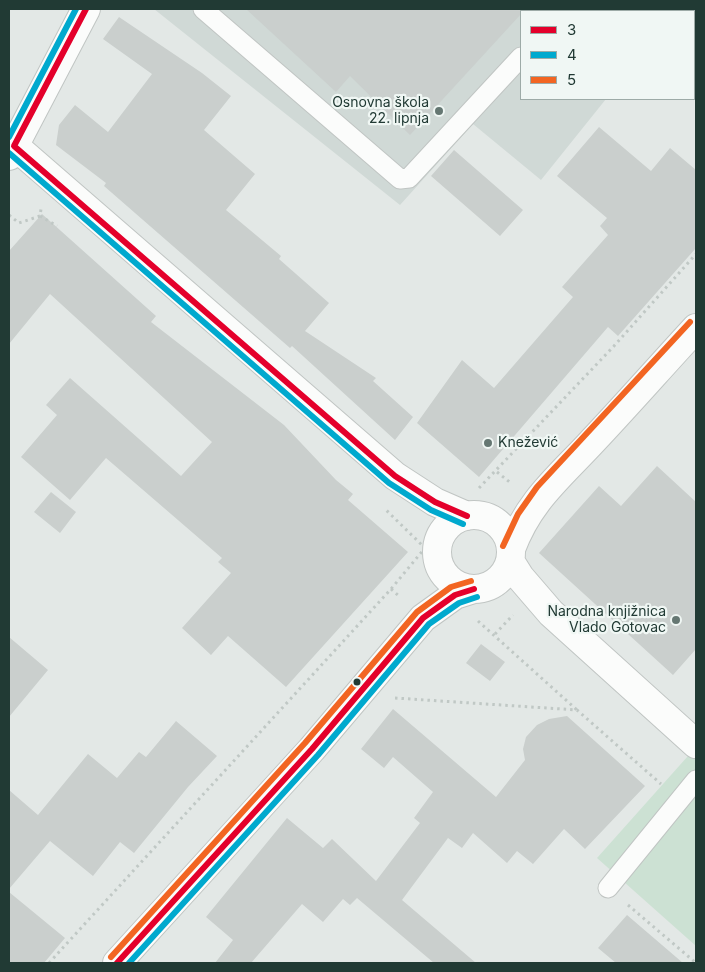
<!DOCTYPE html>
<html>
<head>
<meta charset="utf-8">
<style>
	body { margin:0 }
	#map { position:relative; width:705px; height:972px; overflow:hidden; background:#e3e8e6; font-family:Inter,sans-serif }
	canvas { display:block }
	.frame { position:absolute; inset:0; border:10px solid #213a34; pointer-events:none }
	.legend { position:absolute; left:520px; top:10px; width:175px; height:90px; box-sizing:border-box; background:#f0f7f4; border:1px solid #9daba7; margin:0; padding:6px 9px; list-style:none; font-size:15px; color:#213a34 }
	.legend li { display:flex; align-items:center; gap:10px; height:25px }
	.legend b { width:25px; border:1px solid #9daba7 }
</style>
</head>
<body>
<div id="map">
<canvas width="705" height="972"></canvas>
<div class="frame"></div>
<ul class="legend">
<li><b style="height:6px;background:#e4002b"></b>3</li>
<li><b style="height:6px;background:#00a9ce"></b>4</li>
<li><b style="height:6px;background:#f26522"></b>5</li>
</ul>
</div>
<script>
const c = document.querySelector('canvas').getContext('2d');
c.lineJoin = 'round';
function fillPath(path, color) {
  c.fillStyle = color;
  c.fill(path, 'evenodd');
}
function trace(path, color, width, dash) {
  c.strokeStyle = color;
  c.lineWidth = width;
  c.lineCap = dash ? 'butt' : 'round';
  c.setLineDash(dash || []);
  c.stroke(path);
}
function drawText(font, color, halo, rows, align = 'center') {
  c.font = font + ' Inter,sans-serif';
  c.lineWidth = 4.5;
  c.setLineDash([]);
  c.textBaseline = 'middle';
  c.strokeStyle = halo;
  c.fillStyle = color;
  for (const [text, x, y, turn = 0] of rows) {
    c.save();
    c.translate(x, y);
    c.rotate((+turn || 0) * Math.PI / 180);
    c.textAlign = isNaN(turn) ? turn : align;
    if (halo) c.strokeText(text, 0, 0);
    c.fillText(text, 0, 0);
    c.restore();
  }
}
const built = new Path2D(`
	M154 9H679L677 11H521V99H606L541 180 473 124 400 205Z`);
const green = new Path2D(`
	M696 747V946L597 858Z`);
const building = new Path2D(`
	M246 9H526L521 11V14L410 135 350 76 336 92Z
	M119 17 202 73 231 96 204 130 255 174 226 210 281 256 279 259 329 303 305 331 376 378 373 381 413 417 395 440 292 346 290 348 104 186 106 183 56 145 59 125 75 105 108 132 152 74 103 39Z
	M599 127 651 171 670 148 696 170V248L618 336 608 327 479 477 417 423 462 360 494 388 573 297 562 287 608 235 600 226 607 218 557 176Z
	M454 150 523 210 500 236 431 176Z
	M42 214 156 316 151 322 284 425 336 480 353 494 348 500 408 552 286 687 228 636 211 655 182 628 231 573 218 562 222 558 106 458 70 500 21 457 57 415 46 405 70 378 181 476 212 442 50 294 9 344V251Z
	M657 466 696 502V649L673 675 539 553 599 486 621 506Z
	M51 492 76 512 60 533 34 512Z
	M9 637 48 670 9 717Z
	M481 644 505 662 490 681 466 663Z
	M393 709 496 797 525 760 523 749 526 737 537 725 549 719 567 716 645 786 585 849 564 829 533 864 517 851 507 863 473 833 462 848 448 838 402 900 476 963H434L357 898 350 905 343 899 323 922 302 904 251 963H215L233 940 206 917 287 818 323 848 332 839 376 881 420 823 414 818 433 792 393 757 384 768 361 749Z
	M176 721 217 756 188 787 134 853 120 842 93 876 50 841 9 889V790L38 815 88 754 117 778 139 752 146 757Z
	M9 892 65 938 44 963H9Z
	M627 915 683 963H616L598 948Z`);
const path = new Path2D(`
	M9 215 19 223 40 216 41 209
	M40 216 57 226
	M497 472 512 484
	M479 488 614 346 696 254
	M391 589 400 597
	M478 621 577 710
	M495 634 513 615
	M395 698 577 710 661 784
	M628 905 696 963
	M49 963 391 589 425 548 385 509`);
const service = new Path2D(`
	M203 9 400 179 409 178 521 57
	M608 888 696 780`);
const minor = new Path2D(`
	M9 141 395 476 435 502 467 516
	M9 156 86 9
	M437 552a37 37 0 1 1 74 0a37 37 0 1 1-74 0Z
	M511 549C528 503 556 480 588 446 625 407 660 367 696 328
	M510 561 520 577 551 613 696 744
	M117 963 312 749 423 618 455 595 474 589`);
const bus1 = new Path2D(`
	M86 9 14 146 395 476 435 502 467 516
	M117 963 312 749 423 618 455 595 474 589`);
const bus2 = new Path2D(`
	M9 137 76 9
	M9 153 389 483 431 510 463 524
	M129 963 318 755 429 624 459 603 477 597`);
const bus3 = new Path2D(`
	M503 546 518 514 537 487 690 322
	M111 957 305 743 417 612 451 587 471 581`);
const markers = [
	[439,111,5,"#657772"],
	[488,443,5,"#657772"],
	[676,620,5,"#657772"],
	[357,682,4.5,"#213a34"]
];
const poiNames = [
	["Osnovna škola",429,103],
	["22. lipnja",429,119],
	["Knežević",498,443,"left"],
	["Narodna knjižnica",666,612],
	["Vlado Gotovac",666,628]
];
fillPath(built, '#d0d9d6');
fillPath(green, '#cce1d3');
fillPath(building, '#cacfcd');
trace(service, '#c0c5c3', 21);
trace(minor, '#c0c5c3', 30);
trace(path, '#c0c8c5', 3, [2.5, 4]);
trace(service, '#fbfcfb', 19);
trace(minor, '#fbfcfb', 28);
trace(bus1, '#e4002b', 6);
trace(bus2, '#00a9ce', 6);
trace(bus3, '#f26522', 6);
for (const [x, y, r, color] of markers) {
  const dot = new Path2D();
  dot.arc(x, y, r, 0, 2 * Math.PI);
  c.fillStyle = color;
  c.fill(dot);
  trace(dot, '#f0f7f4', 2);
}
drawText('14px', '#213a34', '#f0f7f4', poiNames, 'right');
</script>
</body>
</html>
